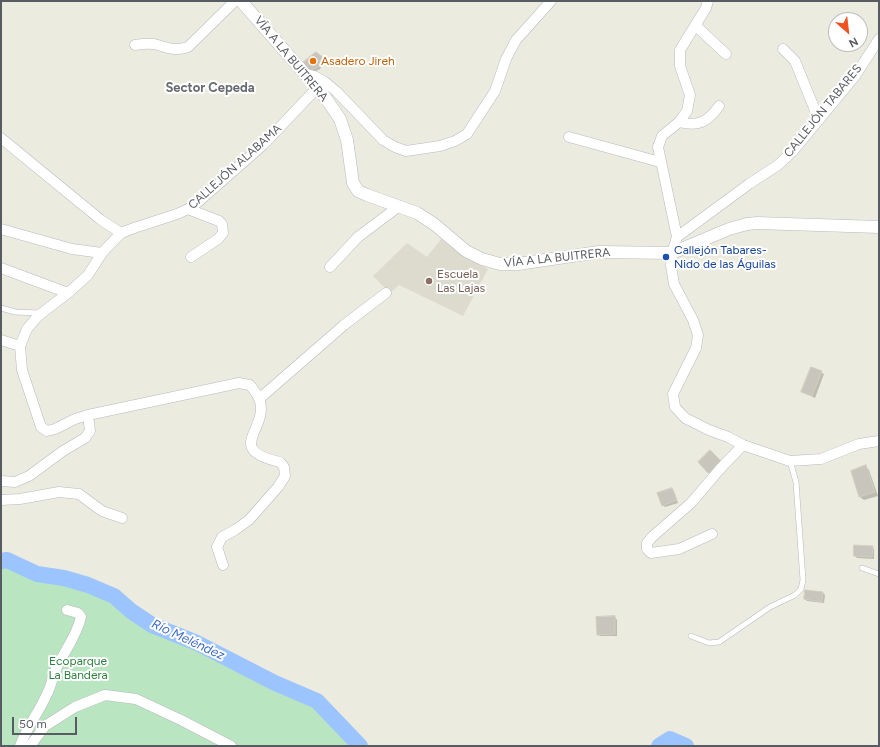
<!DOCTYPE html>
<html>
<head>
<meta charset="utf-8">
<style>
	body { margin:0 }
	#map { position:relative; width:880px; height:747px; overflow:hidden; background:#ecebdf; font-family:Figtree,sans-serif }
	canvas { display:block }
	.frame { position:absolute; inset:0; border:2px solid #585b61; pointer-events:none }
	.north { position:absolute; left:828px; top:12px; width:40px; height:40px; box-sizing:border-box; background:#fff; border:1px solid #bcbdc0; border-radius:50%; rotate:152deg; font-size:11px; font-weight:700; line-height:16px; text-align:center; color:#585b61 }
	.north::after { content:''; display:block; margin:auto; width:14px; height:18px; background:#f25120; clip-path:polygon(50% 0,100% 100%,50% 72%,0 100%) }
	.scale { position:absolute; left:12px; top:717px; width:65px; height:18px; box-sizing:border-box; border:2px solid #585b61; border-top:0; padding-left:5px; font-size:12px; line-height:14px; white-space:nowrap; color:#585b61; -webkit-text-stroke:3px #fff; paint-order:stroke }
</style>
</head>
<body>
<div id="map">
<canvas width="880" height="747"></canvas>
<div class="frame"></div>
<div class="north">N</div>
<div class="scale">50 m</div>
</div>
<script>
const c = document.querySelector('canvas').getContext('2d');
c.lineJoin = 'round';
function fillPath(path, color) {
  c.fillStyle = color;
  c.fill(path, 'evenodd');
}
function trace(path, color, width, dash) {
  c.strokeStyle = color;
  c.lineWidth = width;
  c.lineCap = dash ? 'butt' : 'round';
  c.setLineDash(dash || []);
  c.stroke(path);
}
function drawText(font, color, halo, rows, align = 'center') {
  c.font = font + ' Figtree,sans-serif';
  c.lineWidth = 4;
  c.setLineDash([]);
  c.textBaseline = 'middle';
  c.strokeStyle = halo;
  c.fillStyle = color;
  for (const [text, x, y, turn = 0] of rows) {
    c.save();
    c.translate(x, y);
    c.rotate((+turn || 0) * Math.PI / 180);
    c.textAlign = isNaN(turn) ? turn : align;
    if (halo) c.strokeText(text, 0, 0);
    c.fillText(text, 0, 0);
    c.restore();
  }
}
const education = new Path2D(`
	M441 239 466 257 488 269 463 316 399 285 390 293 373 276 407 243 427 257Z`);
const green = new Path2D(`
	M7 560 37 574 64 578 88 585 114 596 131 611 152 625 197 643 275 683 317 701 360 746H1V561Z`);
const shadow = new Path2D(`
	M323 59 325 61 320 69 314 72 301 65Z
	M812 368 824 374 815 398 802 392Z
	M710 451 722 464 711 475 699 462Z
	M866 467 869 470 878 496 864 500 860 497Z
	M672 489 674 491 678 503 665 507 663 505Z
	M872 547 874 549V559L857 558 855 556Z
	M823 593 825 595 824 603 807 601 805 599Z
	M615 617 617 620V636H600L598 634Z`);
const river = new Path2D(`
	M1 561 7 560 37 574 64 578 88 585 114 596 131 611 152 625 197 643 275 683 317 701 360 746
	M659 746 670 739 686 746`);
const building = new Path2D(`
	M316 52 324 58 318 67 306 72 300 65Z
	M811 367 822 371 812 396 801 392Z
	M710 450 721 461 708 473 698 462Z
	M866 465 875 492 859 497 851 471Z
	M672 488 677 500 662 506 657 493Z
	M854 545 873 546 872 557 854 556Z
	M805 590 823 592 822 602 804 599Z
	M615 616V634L597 635 596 617Z`);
const service = new Path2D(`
	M1 308 15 312 39 313
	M862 568 879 574
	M691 636 709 643 719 642 770 607 795 595 801 589 803 580 796 482 790 461`);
const minor = new Path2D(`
	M696 26 726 54
	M879 39 855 76 793 151 778 165 749 184 677 237 672 253 671 266 674 284 693 320 698 335 696 348 673 394 675 407 685 418 709 430 728 437 743 445 790 461 821 459 859 444 879 441
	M135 45C141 44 147 43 154 44 166 47 175 52 188 47L235 1
	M783 49 795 61 819 120
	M305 74 314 76 325 82 337 92 383 140 395 147 406 151 440 146 455 141 467 134 495 91 506 59 516 40 551 1
	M679 122C698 127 708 122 719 106
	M569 137 660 162
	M1 138 101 220 121 233
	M188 209 219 221 222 224 223 233 218 239 191 257
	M1 229 72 249 102 253
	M677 237 658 147 662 136 679 122 687 111 690 95 680 66V50L706 8 708 1
	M330 267 358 237 398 207
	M1 268 68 293
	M1 340 20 346
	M259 399 344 325 386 293
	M1 481 15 482 29 476 63 451 85 438 90 431 88 415
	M1 500 20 499 59 492 79 494 102 511 122 518
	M712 534 679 549 651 553 647 549V543L652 537 691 503 720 469 743 445
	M223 565 217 547 222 537 235 530 249 520 278 487 285 476 284 467 280 462C222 449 271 429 259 398 257 394 253 389 250 385L239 383 88 415 75 419 55 429 47 431 41 427 22 370 20 346 27 329 38 316 68 293 88 275 102 253 121 233 134 228 177 214 188 209 198 202 264 144 318 87
	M20 746C27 727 39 712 47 694 52 684 53 674 58 665 66 649 77 635 81 617L78 613 67 610
	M30 746 45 726 75 707 105 695 136 699 181 720 231 746`);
const tertiary = new Path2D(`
	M241 1 305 74 318 87 340 119 347 140 353 183 358 191 367 195 417 213 434 224 466 251 482 259 500 264H518L599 252 672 253 729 229 747 224 757 223 879 227`);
const markers = [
	[313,61,4,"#e8710a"],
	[666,257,4,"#1a4fb4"],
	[429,281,4,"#8d6e63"]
];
const streetNames = [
	["VÍA A LA BUITRERA",291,59,50],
	["CALLEJÓN TABARES",823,111,-51],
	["CALLEJÓN ALABAMA",235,167,-42],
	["VÍA A LA BUITRERA",557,258,-6]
];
const foodNames = [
	["Asadero Jireh",321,61]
];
const transitNames = [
	["Callejón Tabares-",674,250],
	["Nido de las Águilas",674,264]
];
const educationNames = [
	["Escuela",437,274],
	["Las Lajas",437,288]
];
const parkNames = [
	["Ecoparque",78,661],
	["La Bandera",78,675]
];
const neighbourhoodNames = [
	["Sector Cepeda",210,88]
];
const waterNames = [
	["Río Meléndez",188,640,25]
];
fillPath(education, '#dcdbce');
fillPath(green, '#b9e6c0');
fillPath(shadow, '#0003');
trace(river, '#9cc5ff', 16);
fillPath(building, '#c7c5bc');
trace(building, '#d1cebd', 1);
trace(service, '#b7b9bf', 6);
trace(minor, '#b7b9bf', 11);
trace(tertiary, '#b7b9bf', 13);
trace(service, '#fff', 5);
trace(minor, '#fff', 10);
trace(tertiary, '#fff', 12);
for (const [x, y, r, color] of markers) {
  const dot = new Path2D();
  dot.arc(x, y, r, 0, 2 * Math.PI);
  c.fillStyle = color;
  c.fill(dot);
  trace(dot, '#fff', 1.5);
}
drawText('12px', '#585b61', '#fff', streetNames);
drawText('12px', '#c56008', '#fff', foodNames, 'left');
drawText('12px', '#164399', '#fff', transitNames, 'left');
drawText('12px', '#785e54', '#fff', educationNames, 'left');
drawText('12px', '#2e8240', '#fff', parkNames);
drawText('bold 13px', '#696d73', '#fff', neighbourhoodNames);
drawText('italic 13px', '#3a69c8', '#fff', waterNames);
</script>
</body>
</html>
